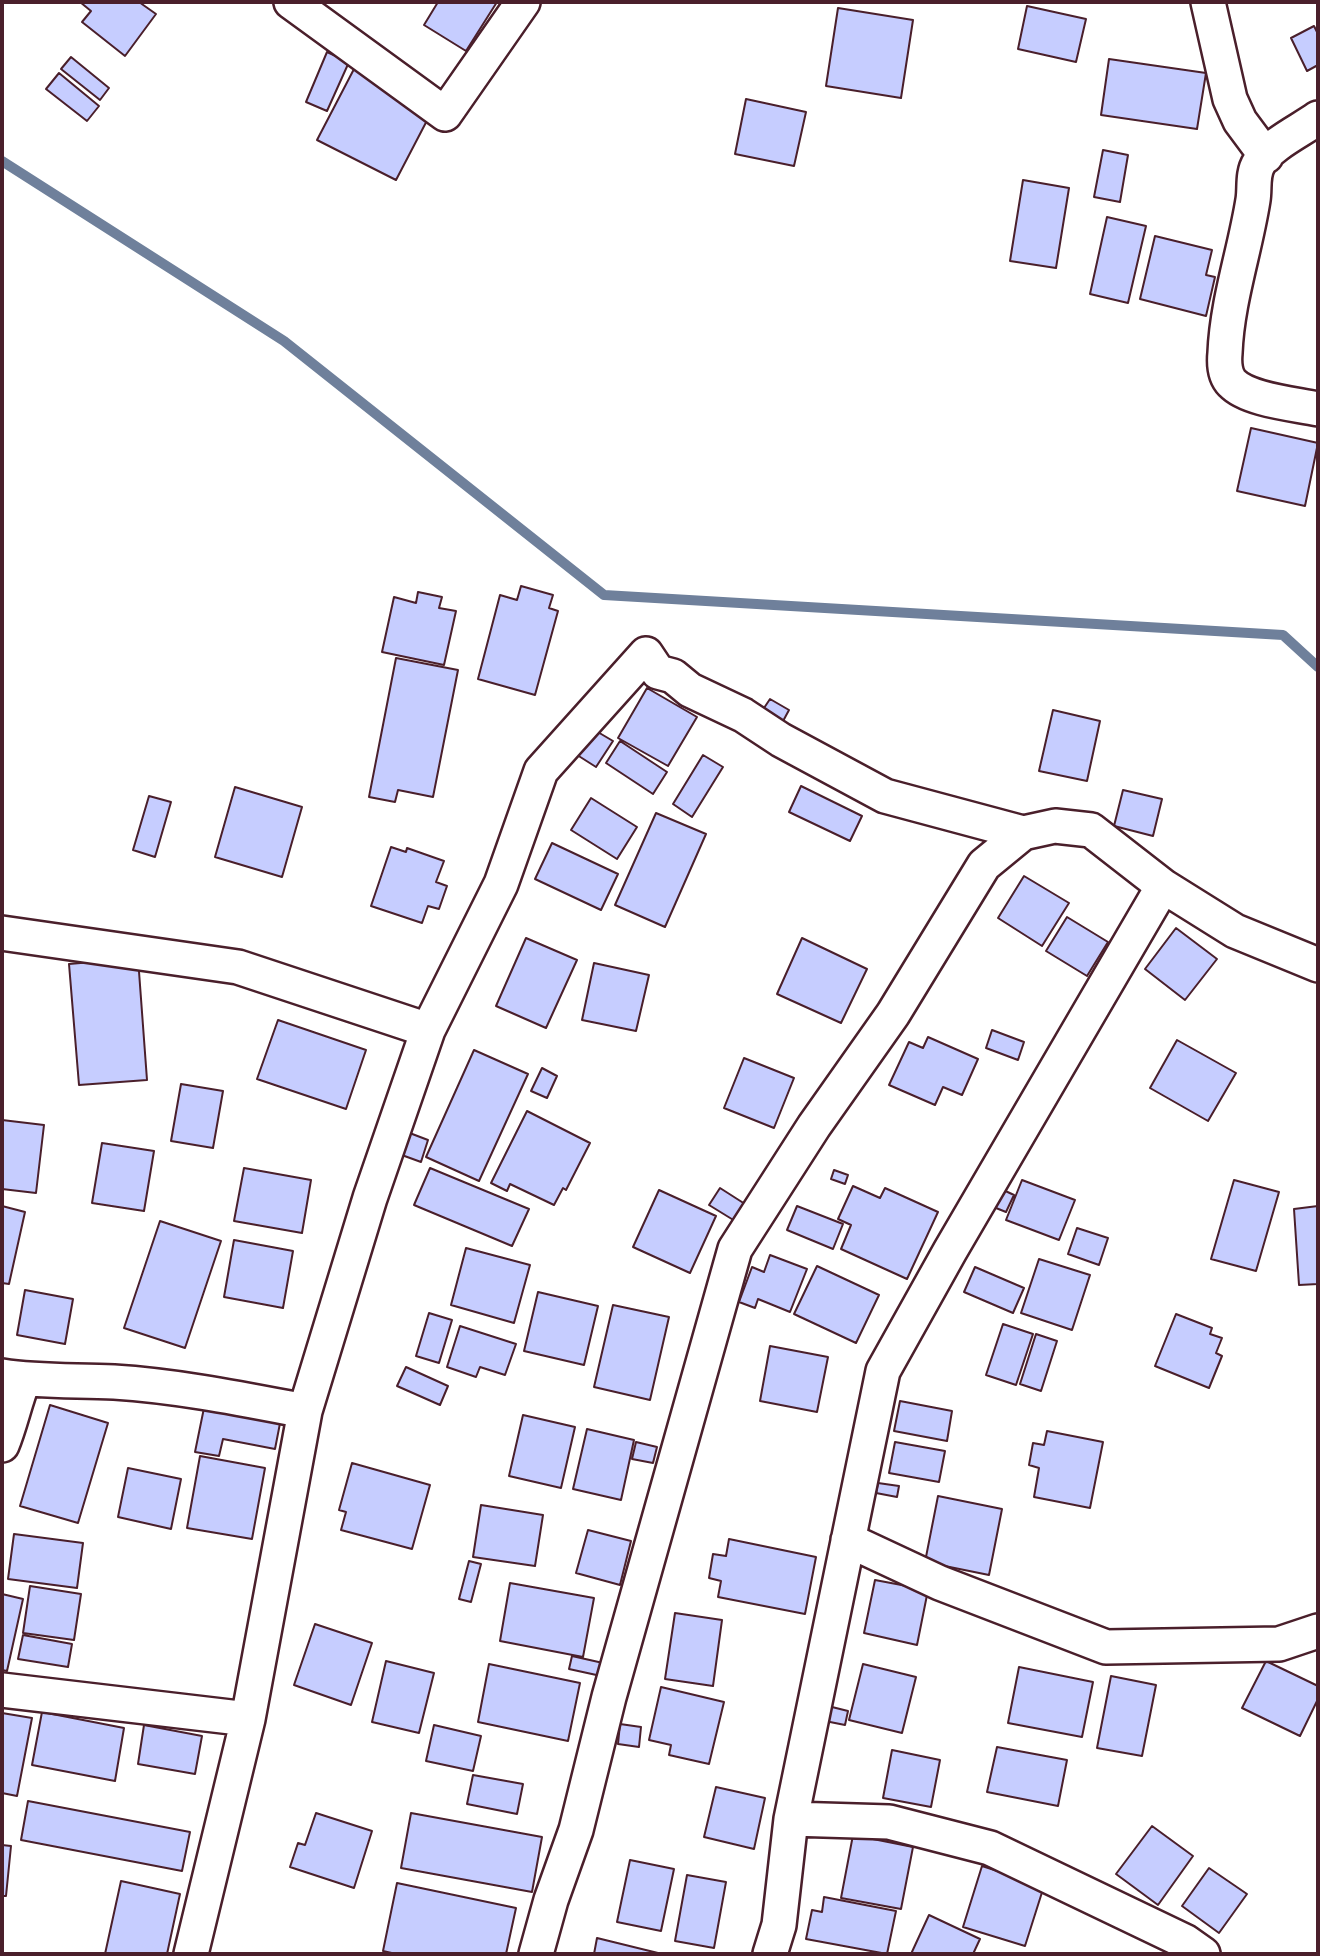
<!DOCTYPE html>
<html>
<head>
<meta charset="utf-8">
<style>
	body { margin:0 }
	#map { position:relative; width:1320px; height:1956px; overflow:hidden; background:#fff; font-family:"Patrick Hand",sans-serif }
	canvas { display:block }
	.frame { position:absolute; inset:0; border:4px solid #4a1f2b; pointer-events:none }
</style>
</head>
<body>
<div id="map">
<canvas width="1320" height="1956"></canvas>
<div class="frame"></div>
</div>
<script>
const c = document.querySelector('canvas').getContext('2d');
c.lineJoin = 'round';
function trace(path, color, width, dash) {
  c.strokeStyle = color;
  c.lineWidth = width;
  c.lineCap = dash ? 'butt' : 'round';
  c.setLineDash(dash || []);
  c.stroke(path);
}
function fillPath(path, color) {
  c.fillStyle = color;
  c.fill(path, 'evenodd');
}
const stream = new Path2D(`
	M2 161 284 341 604 595 1283 635 1318 667`);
const building = new Path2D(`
	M139 2 156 14 125 56 82 22 91 11 80 2Z
	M438 2H497L466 51 424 25Z
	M1027 6 1086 19 1076 62 1018 49Z
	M838 8 913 20 901 98 826 86Z
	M1314 26 1318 34V65L1307 71 1291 38Z
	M327 52 349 62 327 111 306 102Z
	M71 57 109 88 100 100 61 69Z
	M1109 59 1206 73 1197 129 1101 115Z
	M354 69 433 109 396 180 317 140Z
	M59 73 99 106 87 121 46 89Z
	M746 99 806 112 794 166 735 154Z
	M1103 150 1128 155 1120 202 1094 197Z
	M1023 180 1069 188 1056 268 1010 261Z
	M1107 217 1146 226 1128 303 1090 294Z
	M1155 236 1212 250 1206 275 1215 277 1206 316 1140 299Z
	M1251 428 1318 443 1305 506 1237 491Z
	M521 586 553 595 549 608 558 611 535 695 478 679 500 595 517 600Z
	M418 592 442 597 439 608 456 611 444 665 382 652 394 597 416 603Z
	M396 658 458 670 433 797 398 790 395 802 369 797Z
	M647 688 697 717 668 766 618 738Z
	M770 699 789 710 782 723 762 711Z
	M1053 710 1100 721 1087 781 1039 771Z
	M591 728 613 741 596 767 574 753Z
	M620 741 667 772 653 794 606 763Z
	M703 755 723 767 692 817 673 804Z
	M801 786 862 816 850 841 789 812Z
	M235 787 302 807 282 877 215 857Z
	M1123 790 1162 799 1153 836 1114 826Z
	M149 796 171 802 155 857 133 850Z
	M591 798 637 827 617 859 571 830Z
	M656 813 706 834 665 927 615 905Z
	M552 843 618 874 601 910 535 879Z
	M391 847 406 852 407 848 444 861 436 882 447 886 439 909 428 906 422 923 371 906Z
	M1024 876 1069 903 1042 946 998 918Z
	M1067 917 1108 942 1087 976 1046 951Z
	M1176 928 1217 959 1185 1000 1145 969Z
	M526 938 577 960 546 1028 496 1006Z
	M802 938 867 969 841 1023 777 994Z
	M138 958 147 1080 79 1085 69 964Z
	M594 963 649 975 636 1031 582 1020Z
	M278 1020 366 1050 346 1109 257 1079Z
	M992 1030 1024 1042 1018 1060 986 1048Z
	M928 1037 978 1059 962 1095 943 1087 935 1105 889 1085 909 1042 923 1048Z
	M1177 1040 1236 1073 1208 1121 1150 1088Z
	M474 1050 528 1074 479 1181 426 1157Z
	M744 1058 794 1078 774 1128 724 1108Z
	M542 1068 557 1076 547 1098 531 1091Z
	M181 1084 223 1091 213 1148 171 1141Z
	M527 1111 590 1143 566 1190 563 1188 554 1205 510 1184 507 1191 491 1183Z
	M2 1120 44 1125 36 1193 2 1189Z
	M407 1132 428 1140 421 1162 399 1154Z
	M102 1143 154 1151 144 1211 92 1203Z
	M244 1168 311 1180 302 1233 234 1221Z
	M430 1168 529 1209 512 1246 414 1205Z
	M834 1170 848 1175 845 1184 831 1179Z
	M1022 1180 1075 1200 1059 1240 1006 1220Z
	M1234 1180 1279 1192 1256 1271 1211 1259Z
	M853 1186 880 1198 885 1188 938 1212 907 1279 841 1249 851 1225 838 1219Z
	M720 1188 745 1204 735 1221 709 1205Z
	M999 1188 1014 1195 1006 1212 991 1206Z
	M659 1190 716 1216 690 1273 633 1247Z
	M2 1206 25 1212 9 1284 2 1283Z
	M797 1206 843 1224 833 1249 787 1230Z
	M1318 1206V1284L1299 1285 1294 1209Z
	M160 1221 221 1241 185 1348 124 1328Z
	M1077 1228 1108 1238 1099 1265 1068 1254Z
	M234 1240 293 1251 283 1308 224 1297Z
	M466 1248 530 1265 514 1323 451 1305Z
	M770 1255 807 1269 790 1312 758 1299 755 1308 739 1302 752 1267 764 1272Z
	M1039 1259 1090 1275 1072 1330 1021 1313Z
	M817 1266 879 1295 856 1343 794 1314Z
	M975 1267 1024 1288 1013 1313 964 1292Z
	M25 1290 73 1299 65 1344 17 1335Z
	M538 1292 598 1306 584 1365 524 1351Z
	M613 1305 669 1317 650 1400 594 1387Z
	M429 1313 452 1320 439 1363 416 1356Z
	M1176 1314 1212 1328 1210 1334 1222 1338 1216 1353 1222 1356 1209 1388 1155 1366Z
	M1003 1324 1033 1334 1016 1385 986 1375Z
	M460 1326 516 1344 505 1375 480 1367 476 1377 447 1367Z
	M1036 1334 1057 1341 1041 1391 1020 1384Z
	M770 1346 828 1357 817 1412 760 1401Z
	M406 1367 448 1386 440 1405 397 1386Z
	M900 1401 952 1411 947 1441 894 1431Z
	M205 1403 282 1413 275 1449 223 1439 219 1456 195 1452Z
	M50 1405 108 1423 78 1523 20 1506Z
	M523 1415 575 1427 561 1488 509 1476Z
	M587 1429 634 1440 621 1500 573 1489Z
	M1047 1431 1103 1442 1090 1508 1034 1497 1039 1468 1029 1465 1033 1443 1044 1445Z
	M636 1442 657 1447 653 1463 632 1459Z
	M895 1442 945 1451 939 1482 889 1473Z
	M200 1456 265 1468 252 1539 187 1528Z
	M352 1463 430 1485 412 1549 341 1530 346 1512 339 1510Z
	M128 1468 181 1479 171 1529 118 1517Z
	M878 1483 899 1486 897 1497 876 1493Z
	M938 1496 1002 1509 989 1575 925 1562Z
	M481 1505 543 1515 535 1566 473 1557Z
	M588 1530 631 1541 620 1585 576 1573Z
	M14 1534 83 1543 77 1588 8 1579Z
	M729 1539 816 1557 805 1614 718 1597 721 1581 709 1578 713 1554 726 1556Z
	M469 1561 481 1564 471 1602 459 1599Z
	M875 1580 928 1590 917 1645 864 1633Z
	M510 1583 594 1598 583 1657 500 1641Z
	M30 1586 81 1594 74 1640 23 1633Z
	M2 1594 23 1599 7 1671 2 1670Z
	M675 1613 722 1620 713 1686 665 1679Z
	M315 1624 372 1643 351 1705 294 1685Z
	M23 1635 72 1644 68 1667 18 1659Z
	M572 1656 603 1663 601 1676 569 1669Z
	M386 1661 434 1673 419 1733 372 1722Z
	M1266 1661 1318 1686V1699L1300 1736 1242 1708Z
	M489 1664 580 1683 568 1741 478 1722Z
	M863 1664 916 1677 902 1733 849 1720Z
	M1019 1667 1093 1682 1082 1737 1008 1723Z
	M1111 1676 1156 1685 1142 1756 1097 1748Z
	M661 1687 724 1702 709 1764 669 1755 671 1745 649 1740Z
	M828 1706 848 1711 845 1725 825 1721Z
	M42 1712 124 1728 115 1781 32 1765Z
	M2 1713 32 1718 17 1796 2 1793Z
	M620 1724 641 1727 639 1747 618 1744Z
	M144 1725 202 1736 195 1774 138 1764Z
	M434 1725 481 1736 473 1771 426 1761Z
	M997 1747 1067 1760 1058 1806 987 1792Z
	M892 1750 940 1760 931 1807 883 1798Z
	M473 1775 523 1784 517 1814 467 1804Z
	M716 1787 765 1798 754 1849 704 1837Z
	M28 1801 190 1832 182 1871 21 1840Z
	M316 1813 372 1831 354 1888 290 1867 298 1843 305 1845Z
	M411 1813 542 1837 532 1892 401 1868Z
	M1152 1826 1193 1856 1158 1905 1116 1874Z
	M853 1835 913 1847 901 1909 841 1898Z
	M2 1845 11 1846 6 1896H2Z
	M630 1860 674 1869 661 1931 617 1922Z
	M982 1866 1044 1886 1025 1946 963 1927Z
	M1209 1868 1247 1894 1219 1933 1182 1906Z
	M687 1875 726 1882 714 1948 675 1941Z
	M121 1881 180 1894 167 1954H105Z
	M397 1883 516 1908 506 1954H396L383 1951Z
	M824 1897 896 1911 887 1954 806 1939 812 1910 822 1912Z
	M929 1915 980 1939 973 1954H911Z
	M597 1938 662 1954H594Z`);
const street = new Path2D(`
	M291 2 445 114 523 2
	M1208 2 1230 99 1240 121 1266 156
	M1318 118C1300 131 1271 144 1259 163 1252 174 1255 188 1253 200 1245 251 1227 301 1225 353 1224 363 1225 376 1232 383 1248 400 1295 404 1318 409
	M2 933 238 967 428 1030
	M2 1376C39 1382 77 1380 114 1382 178 1386 242 1399 305 1411
	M2 1445C11 1423 15 1401 24 1379
	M848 1540 940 1583 1106 1647 1279 1644 1318 1631
	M2 1690 248 1719
	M791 1819 889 1822 990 1848 1186 1942 1203 1954
	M191 1954 248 1719 305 1411 370 1198 428 1030 501 884 541 771 646 654 658 672 673 676 690 690 743 715 781 740 885 796 1023 833
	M536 1954 551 1900 576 1830 609 1697 735 1249 814 1126 893 1014 984 865 1023 833 1055 826 1091 830 1163 886 1235 931 1318 965
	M770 1954 779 1925 791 1819 883 1371 950 1251 1163 886`);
trace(stream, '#6f809b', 10);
fillPath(building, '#c6cdff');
trace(building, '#4a1f2b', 2);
trace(street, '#4a1f2b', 38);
trace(street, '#fff', 33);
</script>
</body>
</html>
